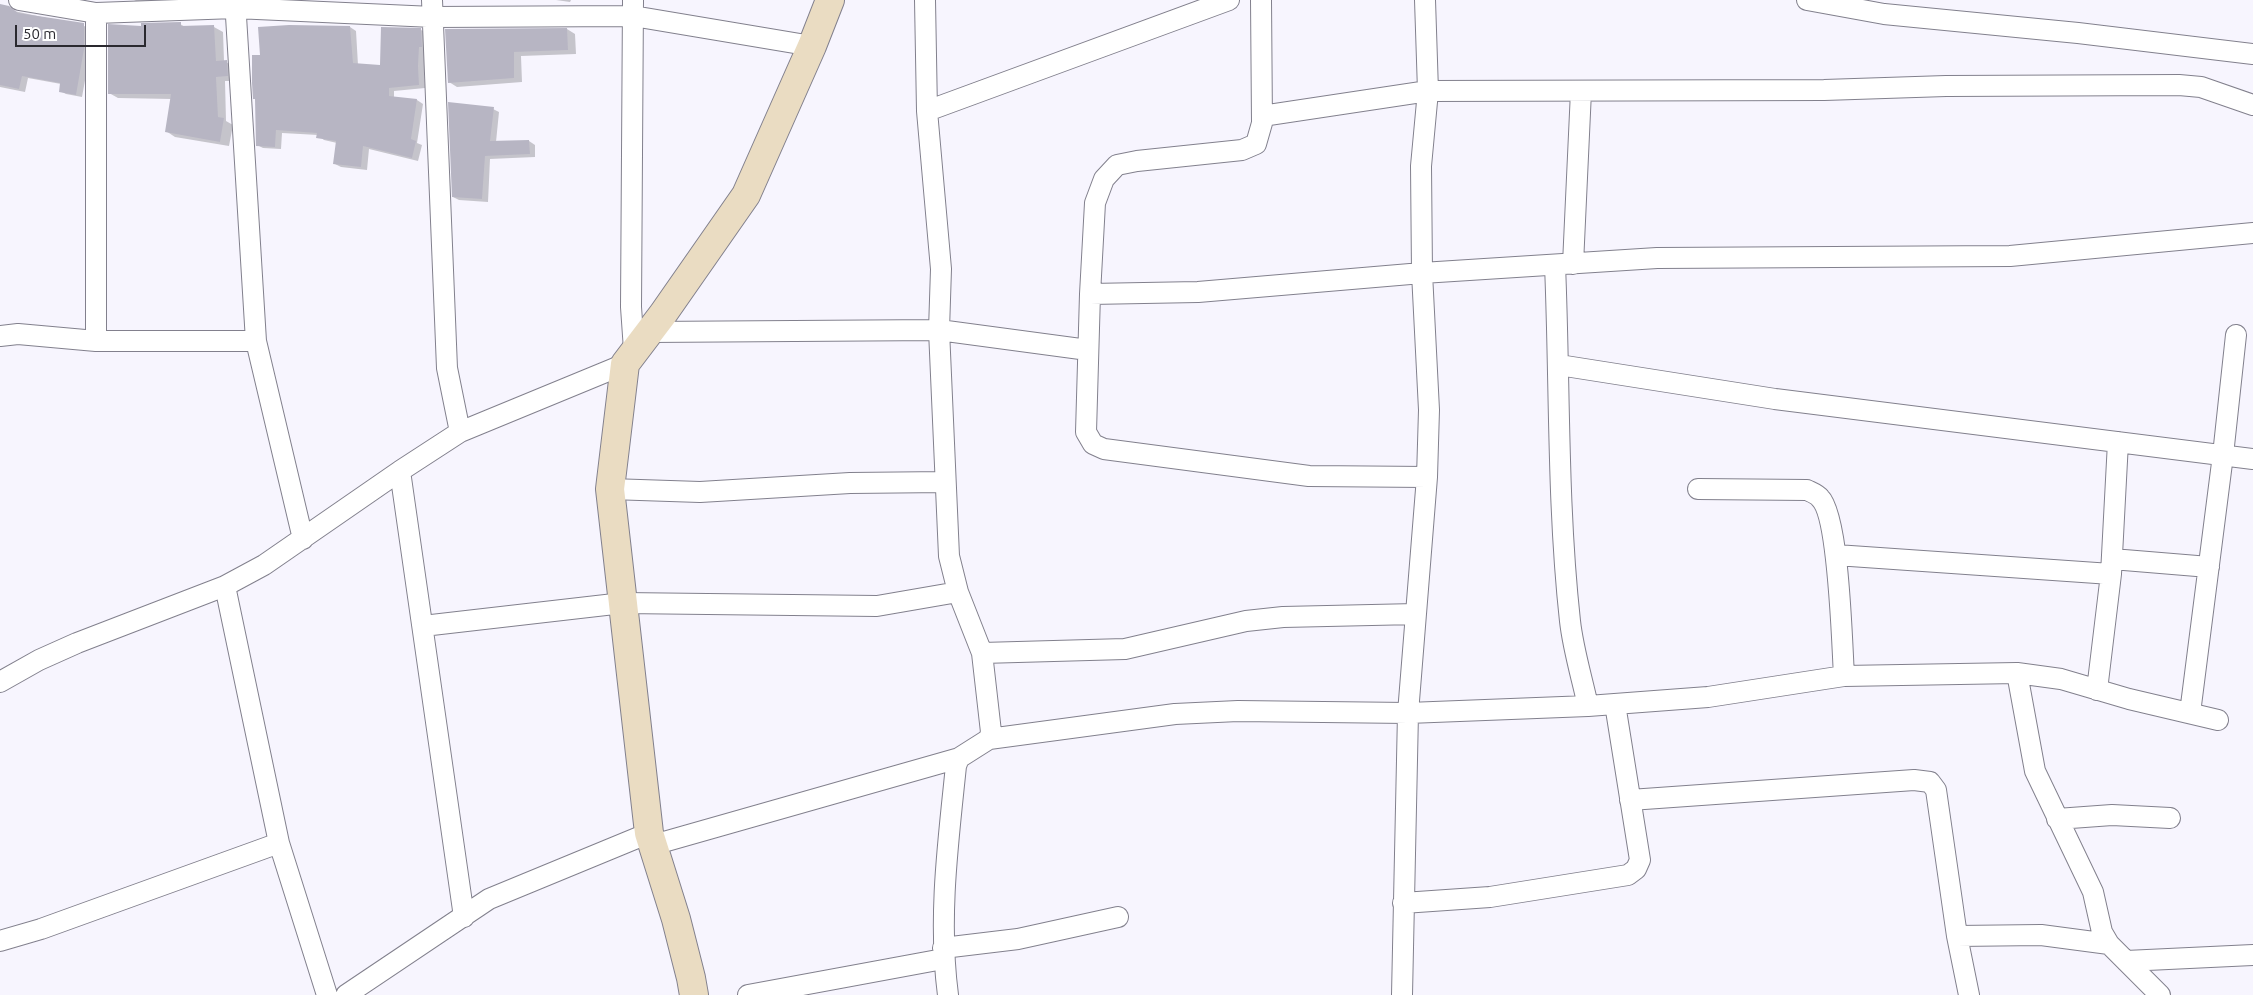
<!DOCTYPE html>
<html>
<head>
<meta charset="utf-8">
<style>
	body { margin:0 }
	#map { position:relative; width:2253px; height:995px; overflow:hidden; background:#f7f5fe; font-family:Ubuntu,sans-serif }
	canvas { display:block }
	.scale { position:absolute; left:15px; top:25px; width:131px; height:22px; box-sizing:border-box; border:2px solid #2a292f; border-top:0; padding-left:6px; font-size:15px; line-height:18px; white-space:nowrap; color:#2a292f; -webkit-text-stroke:4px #fff; paint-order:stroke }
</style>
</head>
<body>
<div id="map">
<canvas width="2253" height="995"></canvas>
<div class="scale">50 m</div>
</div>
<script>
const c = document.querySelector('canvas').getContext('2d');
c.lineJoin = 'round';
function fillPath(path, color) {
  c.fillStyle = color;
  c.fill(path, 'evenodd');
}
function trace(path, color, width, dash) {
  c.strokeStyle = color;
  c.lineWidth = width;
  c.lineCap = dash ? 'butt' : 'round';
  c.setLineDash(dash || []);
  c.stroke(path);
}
const shadow = new Path2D(`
	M134 0H177L138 2Z
	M556 0H571L570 2Z
	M0 8 84 26 90 29V53L82 97 66 94 60 91 61 84 28 78 25 92 0 87Z
	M180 24 187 28 214 27 223 32 224 61 235 67 236 81H225L226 121 233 125 229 146 175 137 166 131 172 99 118 98 109 93 142 27Z
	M350 27 356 31 358 65 381 67 421 30 427 33 424 70 425 88 394 91V98L417 100 423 104 417 143 422 145 418 161 369 149 367 170 341 167 335 164 337 143 324 140 318 135 282 133 281 149 263 148 257 145 261 56Z
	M567 29 575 34 576 54 521 56 522 82 457 87 449 82 446 30Z
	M493 109 499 112 496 142 529 141 535 145V157L490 159 488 202 459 200 453 197Z`);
const building = new Path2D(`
	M0 4 9 6 18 13 84 23V49L76 95 59 92 60 83 22 76 19 89 0 85Z
	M181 22V26L214 25 216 61 227 60 228 76 216 77 218 117 224 118 220 142 165 132 171 94H108V24L141 26V23Z
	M289 25 350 26 353 63 380 65 381 27 421 28 422 47H419L418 66 419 85 389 88V96L417 99 411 139 416 141 412 158 363 146 361 167 333 164 336 141 316 138 317 133 276 130 275 147 256 146 255 99H253L252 83V55H260L258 27Z
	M567 28 568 50 514 52V78L448 83 445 29Z
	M448 102 494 107 490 141 529 140 530 154 485 156 482 199 452 197Z`);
const street = new Path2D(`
	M19 0 96 13 235 8 433 17 633 16 812 46
	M235 0 256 341 303 539
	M432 0 447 368 460 432
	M633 0 631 307 634 350
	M925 0 927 111 941 269 939 330 949 556 958 592 982 653 991 732 989 739 959 758 956 766C948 843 938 919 948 995
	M1261 0 1262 123 1256 144 1242 150 1137 161 1117 165 1104 179 1095 203 1090 294 1086 432 1093 444 1104 449 1309 476 1427 477
	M1807 0 1884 14 2078 33 2253 54
	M96 13V341
	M927 111 1229 0
	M1262 116 1428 91 1824 90 1946 86 2179 85 2201 87 2253 105
	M1573 264 1581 91
	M1555 265C1560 383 1557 503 1570 621 1573 649 1582 678 1588 706
	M1090 294 1198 292 1422 273 1657 258 2010 256 2253 233
	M649 332 939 330 1088 350
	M0 336 18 334 96 341H256
	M1559 365 1775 399 2253 459
	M400 471 464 917
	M610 489 700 492 850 483 945 482
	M1698 489 1807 490C1811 492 1817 494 1820 498 1839 516 1842 645 1844 676
	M1836 555 2111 574
	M2112 559 2209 567
	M225 586 279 843 327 995
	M423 626 623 603 877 606 958 592
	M982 653 1125 649 1246 621 1283 617 1416 614
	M2017 673 2035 771 2093 892 2102 932 2109 944 2160 995
	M0 682 39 660 77 643 225 586 264 565 400 471 460 432 625 364
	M2097 690 2111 574 2118 442
	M2190 713 2223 455 2236 335
	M989 739 1175 714 1238 711 1408 713 1588 706 1708 697 1844 676 2017 673 2061 679 2129 699 2218 720
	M1630 800 1914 780 1930 782 1936 790 1957 936 1969 995
	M2057 819 2112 815 2170 818
	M653 845 959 758
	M1403 903 1490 897 1628 875 1636 869 1640 860 1615 704
	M1957 936 2041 935 2109 944
	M0 941 41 929 279 843
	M943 948 1018 939 1118 917
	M2126 961 2253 955
	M346 995 489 899 649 833
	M748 995 943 959
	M1402 995 1408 713 1427 477 1429 410 1422 273 1421 166 1428 91 1425 0`);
const secondary = new Path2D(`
	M694 995 691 978 676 919 649 833 610 489 625 364 663 314 746 195 812 46 830 0`);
fillPath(shadow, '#0003');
fillPath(building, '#b7b5c3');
trace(street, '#82808d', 22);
trace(secondary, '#82808d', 30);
trace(street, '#fff', 20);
trace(secondary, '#eadcc2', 28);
</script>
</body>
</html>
